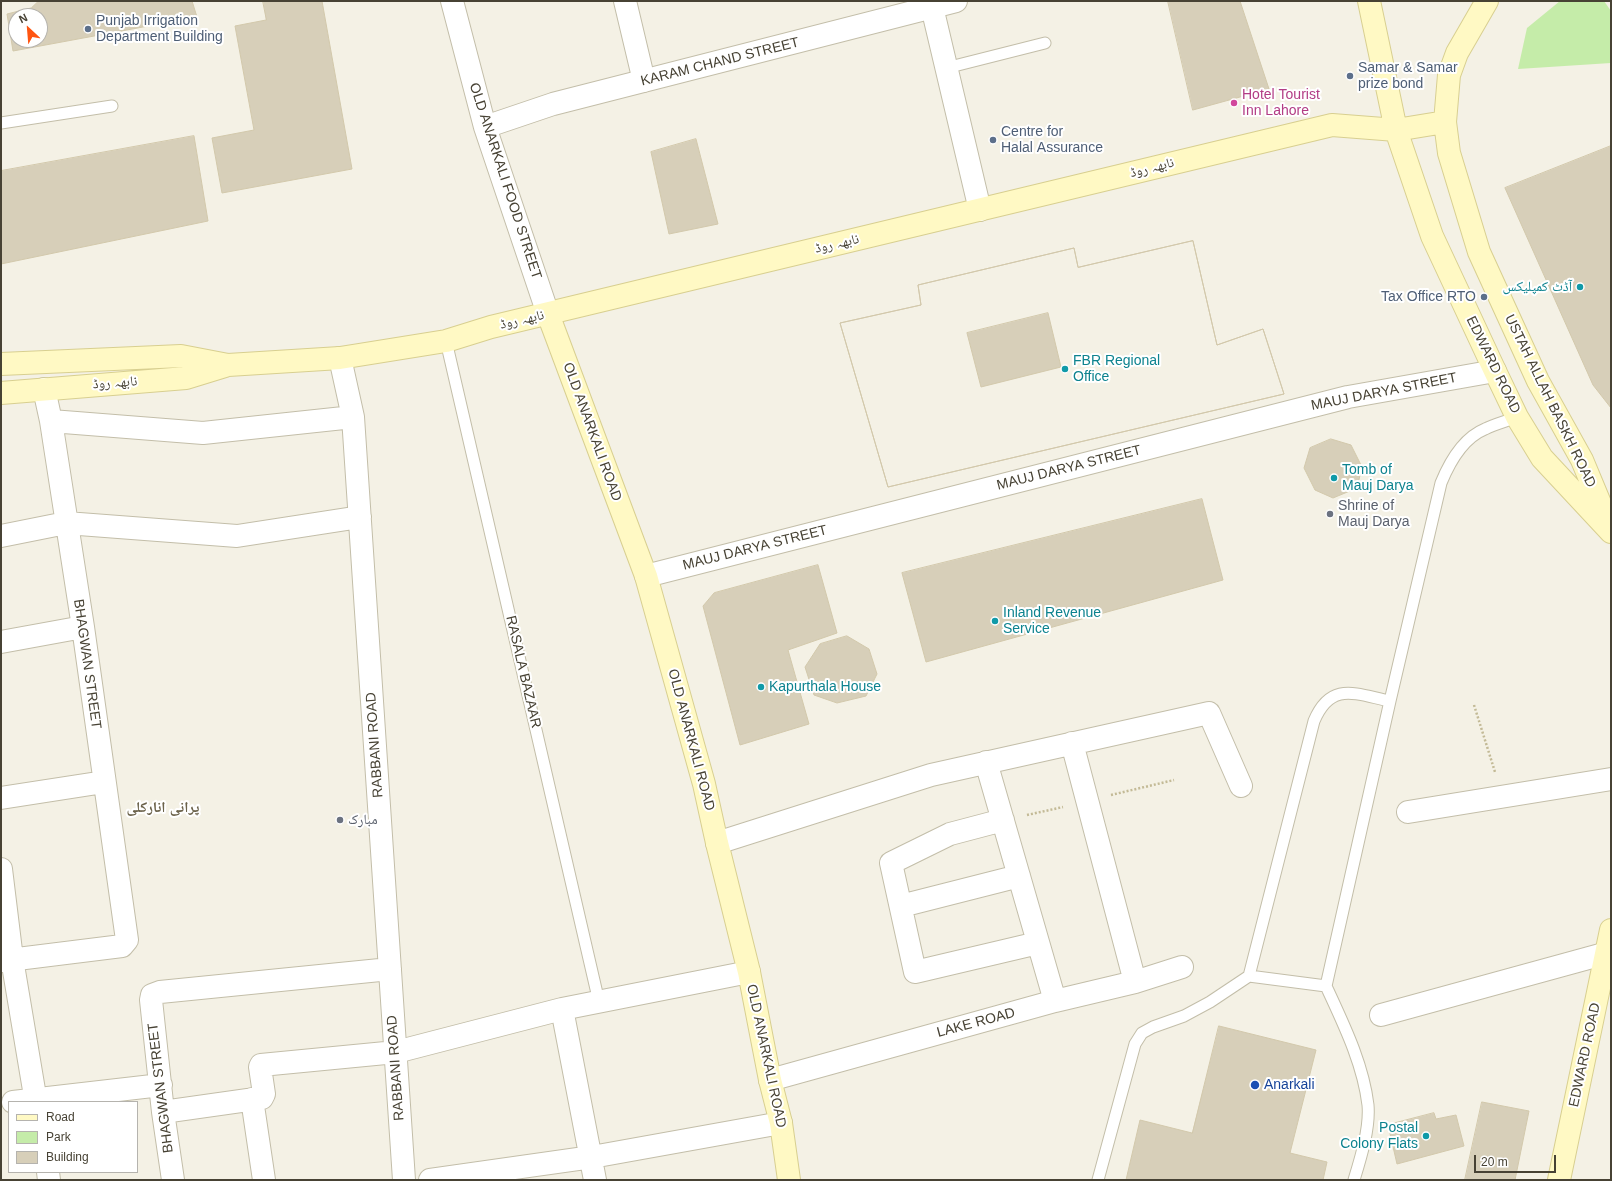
<!DOCTYPE html>
<html>
<head>
<meta charset="utf-8">
<style>
	body { margin:0 }
	#map { position:relative; width:1612px; height:1181px; overflow:hidden; background:#f4f1e5; font-family:Arial,sans-serif }
	canvas { display:block }
	.frame { position:absolute; inset:0; border:2px solid #474234; pointer-events:none }
	.legend { position:absolute; left:8px; top:1101px; width:130px; height:72px; box-sizing:border-box; background:#fff; border:1px solid #b5b3ae; margin:0; padding:5px 7px; list-style:none; font-size:12px; color:#474234 }
	.legend li { display:flex; align-items:center; gap:8px; height:20px }
	.legend b { width:20px; border:1px solid #b5b3ae }
	.north { position:absolute; left:8px; top:8px; width:40px; height:40px; box-sizing:border-box; background:#fff; border:1px solid #b5b3ae; border-radius:50%; rotate:334deg; font-size:11px; font-weight:700; line-height:16px; text-align:center; color:#474234 }
	.north::after { content:''; display:block; margin:auto; width:14px; height:18px; background:#f51; clip-path:polygon(50% 0,100% 100%,50% 72%,0 100%) }
	.scale { position:absolute; left:1474px; top:1155px; width:82px; height:18px; box-sizing:border-box; border:2px solid #474234; border-top:0; padding-left:5px; font-size:12px; line-height:14px; white-space:nowrap; color:#474234; -webkit-text-stroke:3px #fff; paint-order:stroke }
</style>
</head>
<body>
<div id="map">
<canvas width="1612" height="1181"></canvas>
<div class="frame"></div>
<ul class="legend">
<li><b style="height:5px;background:#fff9c4"></b>Road</li>
<li><b style="height:11px;background:#c5eca9"></b>Park</li>
<li><b style="height:11px;background:#d7cfb9"></b>Building</li>
</ul>
<div class="north">N</div>
<div class="scale">20 m</div>
</div>
<script>
const c = document.querySelector('canvas').getContext('2d');
c.lineJoin = 'round';
function fillPath(path, color) {
  c.fillStyle = color;
  c.fill(path, 'evenodd');
}
function trace(path, color, width, dash) {
  c.strokeStyle = color;
  c.lineWidth = width;
  c.lineCap = dash ? 'butt' : 'round';
  c.setLineDash(dash || []);
  c.stroke(path);
}
function drawText(font, color, halo, rows, align = 'center') {
  c.font = font + ' Arial,"Noto Naskh Arabic",sans-serif';
  c.lineWidth = 4;
  c.setLineDash([]);
  c.textBaseline = 'middle';
  c.strokeStyle = halo;
  c.fillStyle = color;
  for (const [text, x, y, turn = 0] of rows) {
    c.save();
    c.translate(x, y);
    c.rotate((+turn || 0) * Math.PI / 180);
    c.textAlign = isNaN(turn) ? turn : align;
    if (halo) c.strokeText(text, 0, 0);
    c.fillText(text, 0, 0);
    c.restore();
  }
}
const green = new Path2D(`
	M1560 1H1604L1611 11V63L1518 69 1527 28Z`);
const building = new Path2D(`
	M39 1H192L197 17 13 51 7 14 31 8ZM16 16H40V40H16Z
	M263 1H322L352 169 222 193 212 138 254 130 235 26 266 20Z
	M1168 1H1240L1269 89 1193 110Z
	M194 136 208 221 1 264V171Z
	M696 139 718 224 669 234 651 152Z
	M1611 146V408L1593 385 1505 188Z
	M1193 241 1217 345 1263 329 1284 394 888 487 840 323 921 305 918 285 1074 248 1078 267ZM1048 313 1061 367 981 387 967 333Z
	M1193 241 1217 345 1263 329 1284 394 888 487 840 323 921 305 918 285 1074 248 1078 267Z
	M1331 439 1351 445 1362 467 1357 488 1333 498 1315 490 1304 468 1310 448Z
	M1202 499 1223 580 926 662 902 573Z
	M818 565 837 633 788 650 809 724 740 745 703 606 714 593Z
	M847 636 869 649 877 674 866 696 837 703 814 695 805 667 820 644Z
	M1219 1026 1316 1050 1290 1153 1327 1162 1323 1180H1126L1140 1120 1192 1133Z
	M1482 1102 1529 1111 1515 1180H1465Z
	M1434 1113 1436 1119 1456 1115 1464 1146 1397 1164 1388 1125Z`);
const path = new Path2D(`
	M1474 705 1495 772
	M1111 795 1174 780
	M1027 815 1063 807`);
const lane = new Path2D(`
	M946 68 1045 43
	M1 123 112 106
	M446 341 599 1002
	M1249 976 1314 721C1331 681 1355 694 1390 701
	M1326 986 1390 701 1441 483C1450 461 1463 438 1485 429 1495 424 1507 421 1517 417
	M1098 1180 1135 1044 1142 1033 1153 1027 1184 1016 1210 1002 1249 976 1326 986C1343 1023 1363 1063 1368 1105 1370 1128 1361 1157 1354 1180`);
const street = new Path2D(`
	M452 1 485 127 548 314
	M625 1 644 81
	M932 1V7L980 210
	M485 127 553 104 956 1
	M340 358 353 417 404 1180
	M51 421 203 433 353 417
	M1 536 66 523 237 536 360 517
	M646 576 1348 397 1495 371
	M1 642 83 627
	M1072 743 1135 982
	M986 762 1055 1001
	M1 798 104 782
	M1408 812 1611 779
	M1003 820 950 834 891 863 915 972 1038 943
	M717 843 931 775 1209 713 1241 786
	M1 869 12 959 36 1102
	M901 906 1019 876
	M1 961 122 946 127 940 83 627 51 421 44 389
	M562 1009 595 1180
	M1381 1015 1607 953
	M770 1080 1055 1001 1135 982 1182 967
	M252 1099 264 1180
	M13 1102 161 1085
	M163 1112 262 1098 264 1094 260 1067 261 1065 396 1052 562 1009 749 972
	M48 1172 49 1180
	M173 1180 163 1112 151 1000 152 995 160 992 390 969
	M430 1180 592 1157 781 1123`);
const secondary = new Path2D(`
	M1369 1 1396 130 1432 236 1495 371 1517 417 1542 458 1611 532
	M1487 1 1457 53 1449 75 1445 122 1449 153 1479 252 1538 381 1582 460 1607 520
	M548 314 646 576 704 784 717 843 749 972 770 1080 781 1123 789 1180
	M1 364 181 356 228 365 340 358 446 341 491 327 1332 125 1396 130 1445 122
	M1 393 186 378 225 366
	M1559 1180 1611 930`);
const markers = [
	[88,29,4,"#5c6f8a"],
	[1350,76,4,"#5c6f8a"],
	[1234,103,4,"#d1479c"],
	[993,140,4,"#5c6f8a"],
	[1580,287,4,"#0f9aa8"],
	[1484,297,4,"#5c6f8a"],
	[1065,369,4,"#0f9aa8"],
	[1334,478,4,"#0f9aa8"],
	[1330,514,4,"#6b7280"],
	[995,621,4,"#0f9aa8"],
	[761,687,4,"#0f9aa8"],
	[340,820,4,"#6b7280"],
	[1255,1085,5,"#1a4fb4"],
	[1426,1136,4,"#0f9aa8"]
];
const serviceNames = [
	["Punjab Irrigation",96,21],
	["Department Building",96,37],
	["Samar & Samar",1358,68],
	["prize bond",1358,84],
	["Centre for",1001,132],
	["Halal Assurance",1001,148],
	["Tax Office RTO",1476,297,"right"]
];
const streetNames = [
	["KARAM CHAND STREET",720,62,-14],
	["نابھہ روڈ",1152,168,-14],
	["OLD ANARKALI FOOD STREET",505,181,72],
	["نابھہ روڈ",837,244,-13],
	["نابھہ روڈ",522,320,-13],
	["EDWARD ROAD",1493,365,64],
	["نابھہ روڈ",115,383,-4],
	["MAUJ DARYA STREET",1384,392,-11],
	["USTAH ALLAH BASKH ROAD",1550,401,64],
	["OLD ANARKALI ROAD",592,432,70],
	["MAUJ DARYA STREET",1069,468,-14],
	["MAUJ DARYA STREET",755,548,-14],
	["BHAGWAN STREET",87,664,82],
	["RASALA BAZAAR",523,672,77],
	["OLD ANARKALI ROAD",691,740,75],
	["RABBANI ROAD",375,745,-94],
	["LAKE ROAD",976,1023,-15],
	["EDWARD ROAD",1585,1055,-78],
	["OLD ANARKALI ROAD",766,1056,78],
	["RABBANI ROAD",396,1068,-94],
	["BHAGWAN STREET",161,1088,-97]
];
const hotelNames = [
	["Hotel Tourist",1242,95],
	["Inn Lahore",1242,111]
];
const cultureNames = [
	["آڈٹ کمپلیکس",1572,287,"right"],
	["FBR Regional",1073,361],
	["Office",1073,377],
	["Tomb of",1342,470],
	["Mauj Darya",1342,486],
	["Inland Revenue",1003,613],
	["Service",1003,629],
	["Kapurthala House",769,687],
	["Postal",1418,1128,"right"],
	["Colony Flats",1418,1144,"right"]
];
const worshipNames = [
	["Shrine of",1338,506],
	["Mauj Darya",1338,522],
	["مبارک",348,820]
];
const transitNames = [
	["Anarkali",1264,1085]
];
const neighbourhoodNames = [
	["پرانی انارکلی",163,808]
];
fillPath(green, '#c5eca9');
fillPath(building, '#d7cfb9');
trace(building, '#d2c8ab', 1);
trace(lane, '#c3bea9', 13);
trace(street, '#c3bea9', 24);
trace(secondary, '#d8cf90', 24);
trace(path, '#c3ba96', 2.5, [2, 2]);
trace(lane, '#fff', 11);
trace(street, '#fff', 22);
trace(secondary, '#fff9c4', 22);
for (const [x, y, r, color] of markers) {
  const dot = new Path2D();
  dot.arc(x, y, r, 0, 2 * Math.PI);
  c.fillStyle = color;
  c.fill(dot);
  trace(dot, '#fff', 1.5);
}
drawText('14px', '#4e5e75', '#fff', serviceNames, 'left');
drawText('14px', '#474234', '#fff', streetNames);
drawText('14px', '#b23c85', '#fff', hotelNames, 'left');
drawText('14px', '#0d838f', '#fff', cultureNames, 'left');
drawText('14px', '#5b616d', '#fff', worshipNames, 'left');
drawText('14px', '#164399', '#fff', transitNames, 'left');
drawText('bold 15px', '#6b624a', '#fff', neighbourhoodNames);
</script>
</body>
</html>
